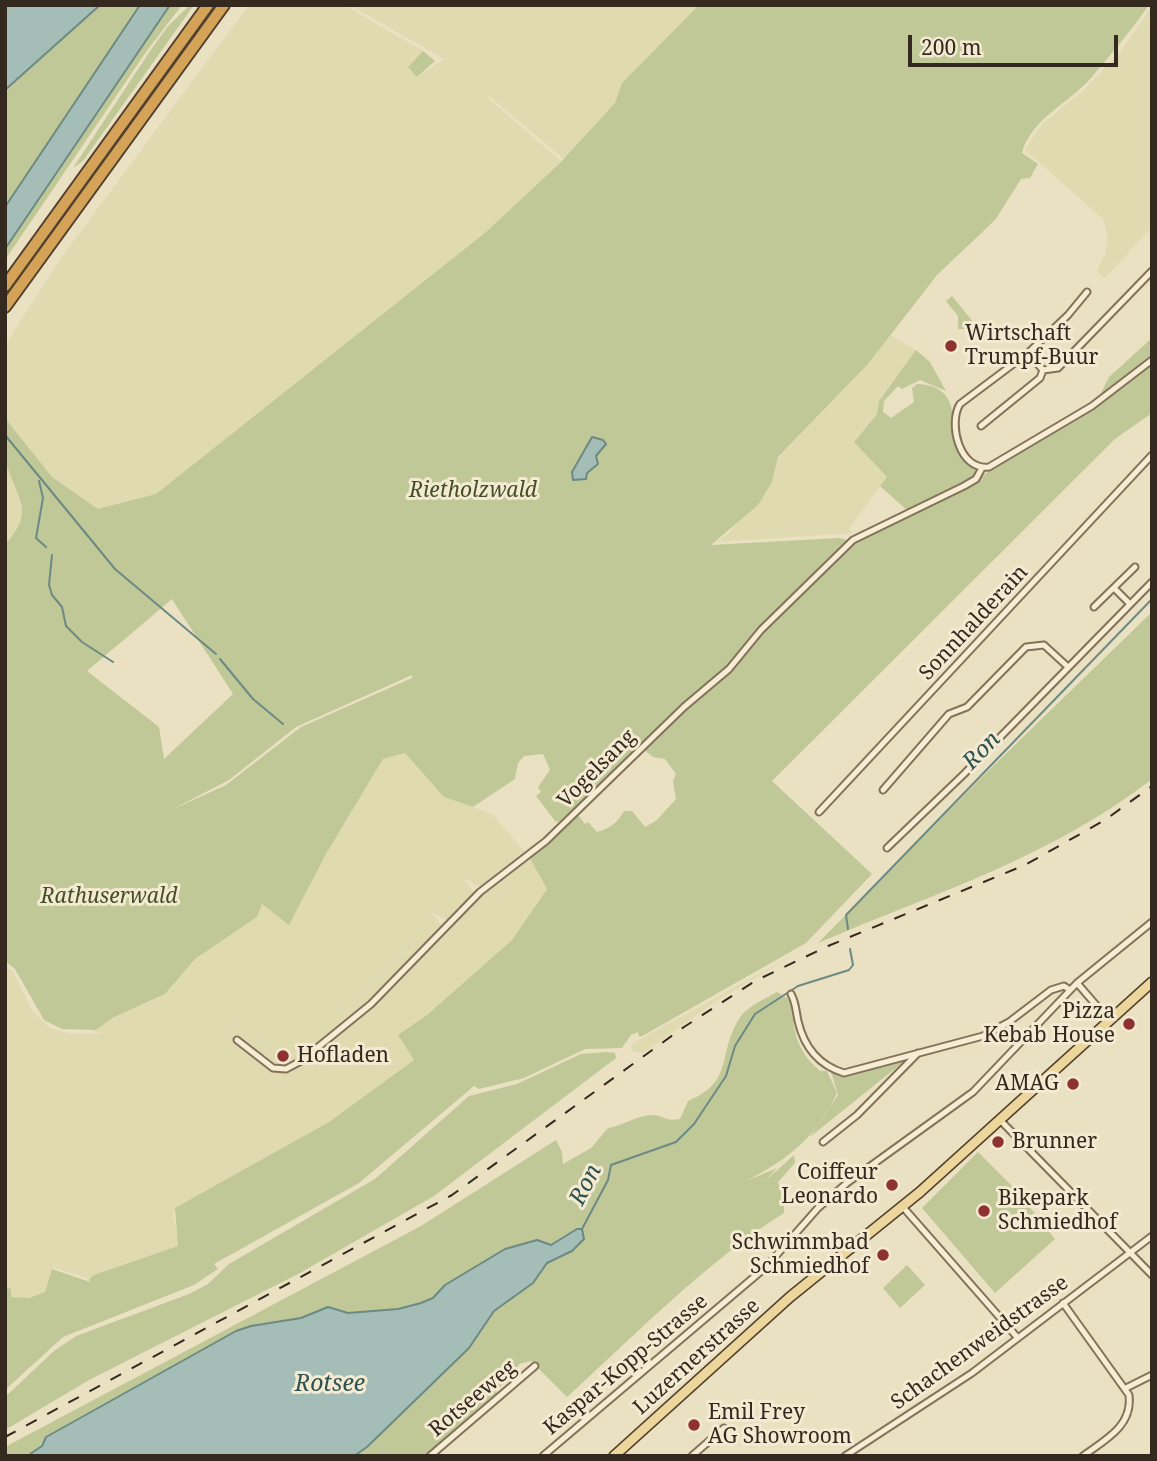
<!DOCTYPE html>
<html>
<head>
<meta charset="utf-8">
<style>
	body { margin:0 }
	#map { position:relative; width:1157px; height:1461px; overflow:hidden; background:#eae0c2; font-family:"Noto Serif",serif }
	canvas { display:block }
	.frame { position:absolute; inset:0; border:7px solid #34291e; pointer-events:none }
	.scale { position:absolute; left:908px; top:35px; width:210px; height:32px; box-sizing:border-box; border:4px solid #34291e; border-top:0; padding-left:9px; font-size:21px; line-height:24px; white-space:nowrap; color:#34291e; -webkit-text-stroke:5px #f3ead1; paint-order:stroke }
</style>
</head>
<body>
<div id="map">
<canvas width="1157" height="1461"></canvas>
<div class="frame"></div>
<div class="scale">200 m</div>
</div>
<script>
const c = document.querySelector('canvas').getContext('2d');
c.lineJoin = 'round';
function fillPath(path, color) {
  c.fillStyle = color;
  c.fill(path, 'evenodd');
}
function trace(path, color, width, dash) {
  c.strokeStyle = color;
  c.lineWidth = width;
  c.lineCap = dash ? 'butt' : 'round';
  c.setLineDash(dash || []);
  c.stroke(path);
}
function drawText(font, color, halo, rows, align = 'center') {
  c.font = font + ' "Noto Serif",serif';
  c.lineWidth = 6;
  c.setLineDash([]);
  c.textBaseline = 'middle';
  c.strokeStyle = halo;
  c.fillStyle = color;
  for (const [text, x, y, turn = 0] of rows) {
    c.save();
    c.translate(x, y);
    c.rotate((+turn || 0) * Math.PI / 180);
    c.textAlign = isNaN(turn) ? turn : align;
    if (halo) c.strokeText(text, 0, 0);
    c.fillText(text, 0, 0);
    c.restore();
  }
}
const farmland = new Path2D(`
	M249 5H344L423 51 408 67 417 77 444 59 350 5H699L622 83 616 103 564 159 489 96V99L562 162 486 232 156 494 99 510 52 477 5 418V345L61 258Z
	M1152 6V227L1104 279 1097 271 1105 254 1108 238 1103 219 1025 150 1042 124 1082 92 1121 51Z
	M890 335 916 350 879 401 877 414 854 441 887 477 849 529 853 533 717 542 729 533 772 482 778 458 868 364Z
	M5 461 21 496 24 516 20 528 5 545Z
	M405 753 444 797 492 814 526 853 482 888 462 877 475 893 449 921 430 912 444 927 528 855 547 889 512 940 427 1015 398 1035 414 1060 329 1122 173 1213 179 1246 89 1279 53 1267 45 1292 29 1298 11 1297 10 1289 5 1287V966L12 970 32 1010 49 1028 72 1034 106 1033 93 1032 112 1018 165 994 195 959 257 917 262 904 289 924 326 854 383 759Z
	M804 949 721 998 643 1053 632 1051 631 1046 635 1042Z`);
const green = new Path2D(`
	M100 5H140L5 207V90Z
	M170 5H182L146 52 5 260V249Z
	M190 5H194L83 161 73 168 150 51 168 26Z
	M699 5H1149C1131 31 1111 54 1091 78 1070 102 1030 120 1022 153L1038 164 1030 178 1021 179 995 220 937 275 868 364 778 457 772 482 758 505 711 545 839 538 848 540 732 665 664 724 563 821 556 822 536 796 541 792 538 787 550 770 543 754 524 756 518 763 515 779 473 807 444 797 405 753 383 759 326 854 289 925 262 904 257 917 195 959 165 994 112 1018 96 1030 62 1029 44 1020 15 969 5 961V545C36 510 18 501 6 463 2 450 5 432 5 418L52 477 98 509 156 494 486 232 559 164 615 103 622 83ZM172 599 233 694 164 759 159 727 87 671ZM412 675V678L301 727 226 785 171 810 229 780 296 727Z
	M423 51 435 61 417 77 408 67Z
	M952 296 974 323 966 329H958V316L946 301Z
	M1152 338V413L1115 439 772 781 872 874 806 943 644 1035 639 1037 638 1032 631 1035 622 1048 585 1049 524 1078 479 1089 474 1086 359 1183 214 1264 218 1269 194 1285 63 1337 5 1390V1287L11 1289V1297L29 1298 45 1292 52 1269 90 1282 89 1279 94 1275 178 1246 175 1208 329 1122 414 1060 398 1035 427 1015 512 940 547 889 528 855 576 812 585 824 588 822 597 832C611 828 617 823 624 811H632L645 827 657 820 676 799 673 781 676 774 665 759 653 757 642 748 737 664 761 633 848 546 972 484 1005 459 1094 407 1109 377Z
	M916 350 930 362 946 391 920 380 902 389 898 386 884 401 883 412 891 418 914 402 912 388 917 384C963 386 949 423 959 453 962 463 971 466 978 473L975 478 909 512 880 486 887 477 854 442 877 414 879 401Z
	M1152 612V779C1048 859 937 892 818 943L989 770Z
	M777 992 790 1000C795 1032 794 1048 820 1071H827L837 1093C817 1137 787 1160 746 1181L777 1168 765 1181 794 1155 795 1163 778 1182 784 1195V1213C707 1261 634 1336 567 1397L531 1361 519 1364 513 1377 496 1390 499 1396 426 1456H354L368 1447 469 1348 494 1311 533 1283 547 1263 572 1251 571 1234 551 1245 537 1240 505 1249 445 1285 433 1298 421 1303 398 1309 348 1313 328 1307 301 1318 251 1326 236 1331 46 1436C38 1455 24 1456 5 1456V1447L421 1226 556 1140 562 1152 563 1164 591 1148 608 1128C623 1126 634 1116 652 1115 663 1115 665 1122 680 1119L688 1101C736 1081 716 1053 741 1016 748 1006 767 998 777 992Z
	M606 1052 615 1053 616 1058 620 1055 434 1196 300 1273 89 1380 5 1430V1397L54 1351 76 1336 189 1294 208 1284 229 1264 375 1179 469 1096 517 1084 581 1054Z
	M912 1055 810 1137 838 1095 831 1072 853 1075Z
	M978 1152 1015 1189 1055 1239 995 1293 922 1208Z
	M907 1265 925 1285 900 1308 883 1288Z`);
const water = new Path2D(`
	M5 5H100L5 90Z
	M140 5H170L5 249V207Z
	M592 437 603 440 606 444 596 456 598 464 587 473 586 479 573 480 572 472Z
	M577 1229H582L584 1239 572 1251 547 1263 533 1283 494 1311 469 1348 367 1447 354 1456H27L42 1446 46 1437 236 1331 251 1326 301 1318 328 1307 348 1313 398 1309 421 1303 433 1298 445 1285 505 1249 537 1240 551 1245Z`);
const stream = new Path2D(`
	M5 435 115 569 216 654
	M39 481 43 498 36 538 46 547
	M52 555 49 585 52 595 62 607 66 626 82 642 113 662
	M220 659 253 699 283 724
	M848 929 846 915 1152 599
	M582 1229 608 1180 611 1165 676 1142 694 1124 726 1076 735 1046 755 1014 798 986 849 970 853 965 850 949`);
const minor = new Path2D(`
	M1087 292 1068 315 1028 353 960 404C948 423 959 471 989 467L1092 406 1152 360
	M1028 353 1043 370 1058 368 1152 271
	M981 426 1040 378 1043 370
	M1114 588 1130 604
	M1094 607 1135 567
	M883 790 949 714 967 707 1026 647 1044 645 1068 667
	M819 812 1152 455
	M887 848 964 774 1152 582
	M1077 983 1109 1020
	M791 994C796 1003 796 1012 798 1021 804 1047 818 1065 844 1073L983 1036 1009 1022 1051 990 1064 986 1070 990
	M237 1040 273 1068 286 1069 301 1061 371 1004 480 892 546 841 684 707 729 669 761 630 853 540 964 486 976 479 982 468
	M999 1119 1152 1275
	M823 1142 857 1115 918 1053
	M902 1206 1017 1337
	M1063 1303 1129 1395C1133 1426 1105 1440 1083 1456
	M1126 1388 1152 1375
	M430 1456 535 1366
	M543 1456 766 1267 818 1208 847 1183 973 1092 1077 983 1152 922
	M692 1456 724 1428
	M845 1456 972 1373 1152 1236`);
const primary = new Path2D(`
	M614 1456 790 1297 920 1192 1152 982`);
const motorway = new Path2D(`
	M5 286 208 5
	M5 307 224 5`);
const rail = new Path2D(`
	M5 1437 452 1195 684 1027 755 981 828 946 1025 865 1105 820 1152 786`);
const markers = [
	[951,346,7,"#8e322f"],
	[1129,1024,7,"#8e322f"],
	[283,1056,7,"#8e322f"],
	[1073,1084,7,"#8e322f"],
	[998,1142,7,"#8e322f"],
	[892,1185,7,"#8e322f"],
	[984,1211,7,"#8e322f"],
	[883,1255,7,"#8e322f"],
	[694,1425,7,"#8e322f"]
];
const poiNames = [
	["Wirtschaft",965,334],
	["Trumpf-Buur",965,358],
	["Pizza",1115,1012,"right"],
	["Kebab House",1115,1036,"right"],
	["Hofladen",297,1056],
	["AMAG",1059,1084,"right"],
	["Brunner",1012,1142],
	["Coiffeur",878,1173,"right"],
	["Leonardo",878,1197,"right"],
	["Bikepark",998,1199],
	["Schmiedhof",998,1223],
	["Schwimmbad",869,1243,"right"],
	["Schmiedhof",869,1267,"right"],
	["Emil Frey",708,1413],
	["AG Showroom",708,1437]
];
const parkNames = [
	["Rietholzwald",473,491],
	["Rathuserwald",109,897]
];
const streetNames = [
	["Sonnhalderain",974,623,-47],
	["Vogelsang",597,769,-45],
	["Schachenweidstrasse",980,1343,-36],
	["Luzernerstrasse",697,1357,-42],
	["Kaspar-Kopp-Strasse",626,1365,-40],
	["Rotseeweg",473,1399,-40]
];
const waterNames = [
	["Ron",982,751,-46],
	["Ron",586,1185,-63],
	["Rotsee",330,1384]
];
fillPath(farmland, '#e0dab0');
fillPath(green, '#c0c897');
fillPath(water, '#a4bdb7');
trace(water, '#6c8a84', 2);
trace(stream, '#6c8a84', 2);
trace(minor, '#83725a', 9);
trace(primary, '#51402e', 12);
trace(motorway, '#51402e', 14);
trace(minor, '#f6edd4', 5);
trace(primary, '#ecd69b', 9);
trace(motorway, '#d5a357', 10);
trace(rail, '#34291e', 2, [12, 12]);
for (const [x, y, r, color] of markers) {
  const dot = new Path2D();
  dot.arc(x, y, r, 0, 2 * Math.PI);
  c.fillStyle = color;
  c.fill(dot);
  trace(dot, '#f3ead1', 2.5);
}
drawText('21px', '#34291e', '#f3ead1', poiNames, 'left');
drawText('italic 21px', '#434f26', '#f3ead1', parkNames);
drawText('21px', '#34291e', '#f3ead1', streetNames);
drawText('italic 23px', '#2e5252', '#f3ead1', waterNames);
</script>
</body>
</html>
